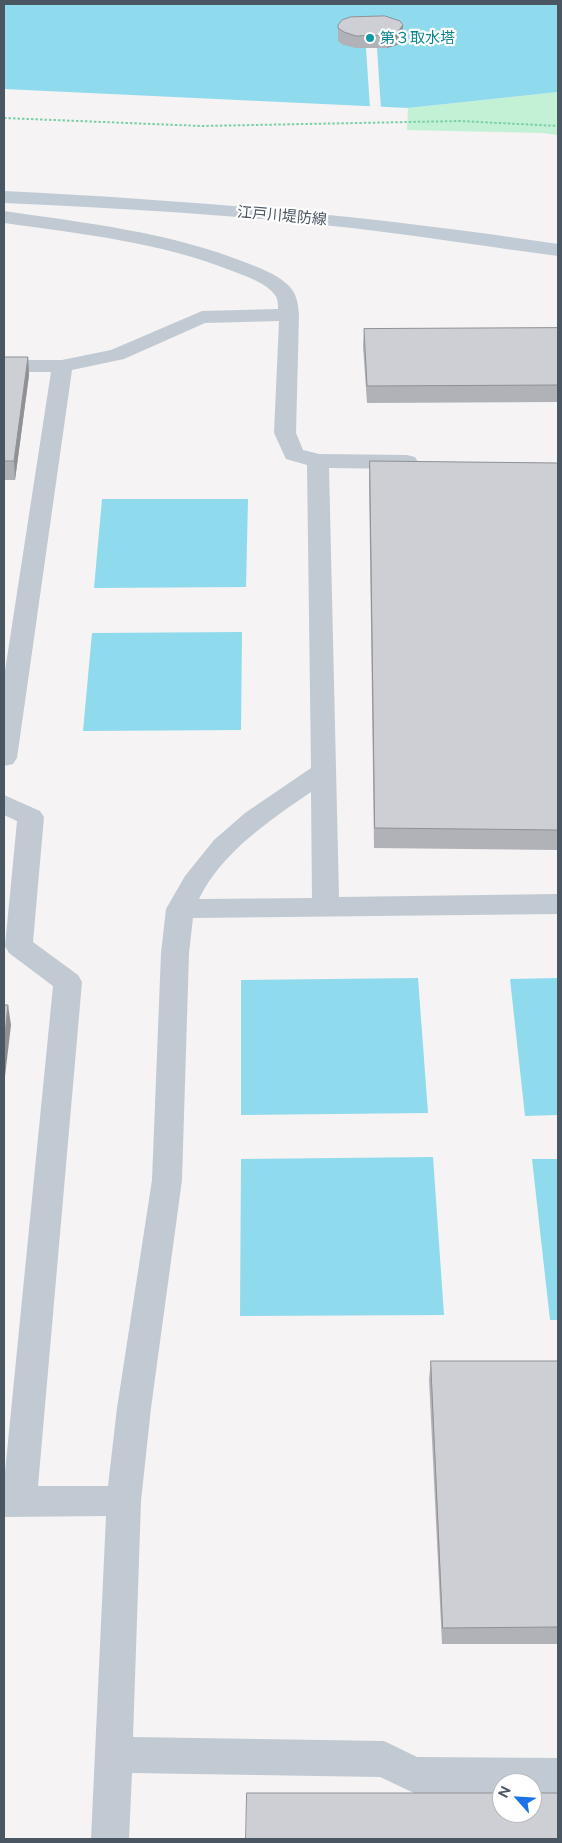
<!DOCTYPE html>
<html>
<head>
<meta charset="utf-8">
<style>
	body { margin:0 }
	#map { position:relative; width:562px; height:1843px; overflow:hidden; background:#f5f3f3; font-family:"Public Sans",sans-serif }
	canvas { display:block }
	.frame { position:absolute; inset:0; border:5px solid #4a5661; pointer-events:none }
	.north { position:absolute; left:492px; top:1773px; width:50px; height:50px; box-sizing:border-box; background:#fff; border:1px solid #b7bbc0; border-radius:50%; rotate:296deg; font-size:14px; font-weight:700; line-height:20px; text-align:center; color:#4a5661 }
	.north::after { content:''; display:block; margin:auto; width:18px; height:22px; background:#1a73e8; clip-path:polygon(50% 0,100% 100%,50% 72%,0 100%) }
</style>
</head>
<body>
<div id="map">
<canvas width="562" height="1843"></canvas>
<div class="frame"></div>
<div class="north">N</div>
</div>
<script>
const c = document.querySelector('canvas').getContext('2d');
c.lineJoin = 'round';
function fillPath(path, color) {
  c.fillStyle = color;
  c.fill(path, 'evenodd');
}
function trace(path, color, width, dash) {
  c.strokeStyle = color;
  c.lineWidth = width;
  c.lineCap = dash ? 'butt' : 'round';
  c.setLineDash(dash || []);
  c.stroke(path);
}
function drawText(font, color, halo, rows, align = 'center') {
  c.font = font + ' "Public Sans","Noto Sans JP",sans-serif';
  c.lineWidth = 4.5;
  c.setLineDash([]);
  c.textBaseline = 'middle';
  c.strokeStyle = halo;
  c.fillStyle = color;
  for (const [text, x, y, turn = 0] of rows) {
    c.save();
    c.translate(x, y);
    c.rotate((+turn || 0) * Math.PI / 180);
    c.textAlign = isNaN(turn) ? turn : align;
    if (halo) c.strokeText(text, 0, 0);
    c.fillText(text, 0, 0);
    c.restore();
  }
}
const green = new Path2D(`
	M558 92V135L542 133 407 130 408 108Z`);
const water = new Path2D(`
	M4 4H558V92L408 108 4 89Z
	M102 499H248L246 587 94 588Z
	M242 632 241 730 83 731 92 633Z
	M418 978 428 1113 241 1115V980Z
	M558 978V1115L525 1116 510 979Z
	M433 1157 444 1315 240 1316 241 1159Z
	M532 1159H558V1320H550Z`);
const pier = new Path2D(`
	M366 48H377L381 109 370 108Z`);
const path = new Path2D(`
	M4 118 202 126 460 121 558 126`);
const service = new Path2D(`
	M4 211C86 223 169 232 247 263 260 268 276 274 287 284 297 293 298 303 299 315L296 433 303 450 319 454 407 455 415 457 418 462 415 467 407 469 329 468 339 897 558 894V914L193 918 189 953 182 1180 151 1408 141 1501 133 1737 384 1741 417 1757 558 1758V1794H532V1783H502V1794L414 1793 380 1777 132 1773 129 1839H91L106 1516 4 1517V1482L53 986 9 953 5 946 17 821 4 815V795L40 811 44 817 33 942 78 975 82 982 38 1486H108L117 1408 152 1180 161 953 166 909 185 876 214 840 245 813 311 768 307 465 286 459 274 433 279 321 205 323 124 359 72 370 17 758 13 764 4 766V677L51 372H4V360H62L111 350 202 311 278 309C278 304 278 299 275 295 266 283 248 277 235 272 161 242 82 234 4 223ZM311 792 312 898 199 899C222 852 269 821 311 792Z`);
const secondary = new Path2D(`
	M4 191C190 200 374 216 558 244V256C489 247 421 236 352 228 236 215 120 208 4 203Z`);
const wall = new Path2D(`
	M338 25H403V38L397 45 387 48H356L343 45 338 41Z
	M558 328V402L367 403 363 346 364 329Z
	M4 357H28L29 375 15 480H4Z
	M370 461 558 463V850L374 848 369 480Z
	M431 1361H558V1644H442L429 1379Z`);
const shadedWall = new Path2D(`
	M403 25V38L397 45 387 48 388 35Z
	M28 357 29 375 15 480 14 461Z
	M8 1005 11 1025 4 1085V1044Z`);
const building = new Path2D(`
	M385 16 400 21 403 25 397 33 388 35 356 36 344 32 338 28V25L342 20 350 17Z
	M558 328V385L367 386 364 329Z
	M4 357H28L14 461H4Z
	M370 461 558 463V830L375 828Z
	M4 1005H8L4 1044Z
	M431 1361H558V1627L443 1628Z
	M247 1793H502V1813H532V1793H558V1839H246Z`);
const markers = [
	[370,38,5,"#0f9aa8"]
];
const farCulturenames = [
	["第３取水塔",380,38]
];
const farStreetnames = [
	["江戸川堤防線",282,216,5]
];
fillPath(green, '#c3f1d5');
fillPath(water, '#90daee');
fillPath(pier, '#f5f3f3');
trace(path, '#7ad0a6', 2, [2.5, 2]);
fillPath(service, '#c1cad2');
fillPath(secondary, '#c1cbd6');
fillPath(wall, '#b0b2b7');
fillPath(shadedWall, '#909195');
fillPath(building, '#cdcfd5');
trace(building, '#909195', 1);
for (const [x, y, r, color] of markers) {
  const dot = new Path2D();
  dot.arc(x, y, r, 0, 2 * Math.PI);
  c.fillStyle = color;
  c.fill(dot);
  trace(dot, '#fff', 2);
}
drawText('15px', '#0d838f', '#fff', farCulturenames, 'left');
drawText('15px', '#4a5661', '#fff', farStreetnames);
</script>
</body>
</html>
